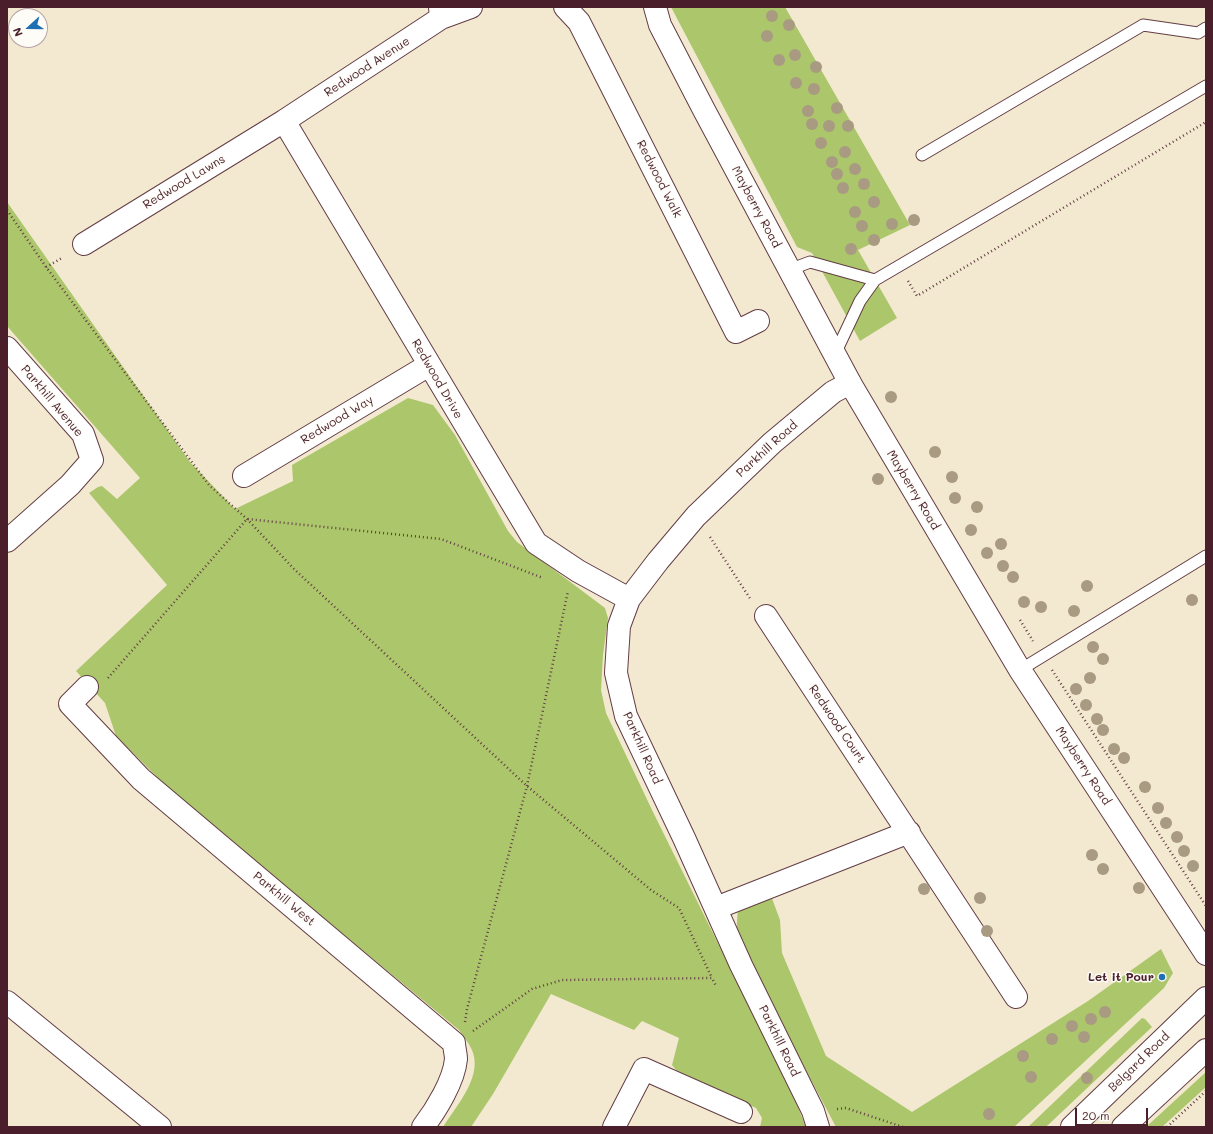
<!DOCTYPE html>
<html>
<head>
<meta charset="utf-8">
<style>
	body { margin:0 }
	#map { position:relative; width:1213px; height:1134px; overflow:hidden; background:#f3e9d1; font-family:Mali,sans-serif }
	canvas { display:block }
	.frame { position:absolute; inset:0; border:8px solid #4a1f2b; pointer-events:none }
	.north { position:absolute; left:8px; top:8px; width:40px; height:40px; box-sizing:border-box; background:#fdfcf7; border:1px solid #b5a4a5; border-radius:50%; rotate:249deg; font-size:11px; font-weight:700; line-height:16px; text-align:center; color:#4a1f2b }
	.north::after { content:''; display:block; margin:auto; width:14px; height:18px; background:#1f6fb2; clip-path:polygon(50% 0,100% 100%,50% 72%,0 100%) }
	.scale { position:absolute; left:1075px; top:1108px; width:73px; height:18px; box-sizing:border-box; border:2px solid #4a1f2b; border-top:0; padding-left:5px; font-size:12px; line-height:14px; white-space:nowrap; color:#4a1f2b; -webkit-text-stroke:3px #fdfcf7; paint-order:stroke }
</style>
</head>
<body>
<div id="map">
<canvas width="1213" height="1134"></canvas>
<div class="frame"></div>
<div class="north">N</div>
<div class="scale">20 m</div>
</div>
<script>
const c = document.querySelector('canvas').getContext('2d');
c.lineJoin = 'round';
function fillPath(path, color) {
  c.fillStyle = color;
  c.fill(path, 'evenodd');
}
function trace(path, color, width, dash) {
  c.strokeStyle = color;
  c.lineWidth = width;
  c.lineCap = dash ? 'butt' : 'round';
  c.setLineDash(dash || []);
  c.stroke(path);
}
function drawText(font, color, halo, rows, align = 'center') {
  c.font = font + ' Mali,sans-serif';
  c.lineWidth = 3;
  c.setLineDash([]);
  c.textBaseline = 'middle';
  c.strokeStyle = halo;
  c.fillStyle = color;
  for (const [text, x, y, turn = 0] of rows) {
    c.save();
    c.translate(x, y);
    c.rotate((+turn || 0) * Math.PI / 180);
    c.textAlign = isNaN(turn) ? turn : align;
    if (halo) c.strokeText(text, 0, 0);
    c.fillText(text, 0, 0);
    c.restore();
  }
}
const green = new Path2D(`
	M671 7H785L910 225 858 250 897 318 860 341 812 253 797 247Z
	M7 202 190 462 235 509 293 481 292 465 408 398 433 405 455 435 508 531 517 542 605 608 608 618 603 655 601 690 606 713 653 812 793 1095 806 1127H760L762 1118 756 1108 676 1070 672 1065 679 1038 642 1021 634 1030 551 994 493 1094 471 1127H443C456 1106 485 1075 471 1048 468 1042 463 1036 459 1030L240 849 166 786 116 736 105 703 76 671 167 585 89 493 98 487 102 486 117 499 140 478 7 326Z
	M770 893 780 920 782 953 826 1056 912 1112 1088 1001 1161 949 1173 973 1164 988 1014 1127H836L736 938 738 907Z
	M1142 1018 1145 1019 1152 1027 1048 1125 1045 1127H1028Z
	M1206 1072V1087L1162 1127H1146Z`);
const path = new Path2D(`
	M7 210 46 267 209 485 247 519 294 569 527 786 651 890 679 908 712 978
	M46 267 62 258
	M908 281 917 296 1206 122
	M710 537 751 600
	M1020 620 1033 641
	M1052 670 1206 906
	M108 678 247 519 441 539 543 578
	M465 1022 467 1009 527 786 568 591
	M473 1031 532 989 562 980 712 978 716 986
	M837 1109 846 1108 903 1127
	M1167 1127 1206 1091`);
const lane = new Path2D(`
	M922 155 1143 25 1198 33 1206 28
	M789 270 810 262 875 280
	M835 354 860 301 875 280 1206 86
	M1020 670 1206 556`);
const street = new Path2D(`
	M565 7 579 22 736 332 758 321
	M441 18 471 7
	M284 121 536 543 578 571 629 599
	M84 244 284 121 441 18 440 7
	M7 348 83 434 92 460 70 485 7 541
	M244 476 429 365
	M766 616 1016 997
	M87 687 70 704 141 779 454 1043C454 1048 456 1054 456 1059 454 1081 436 1110 423 1127
	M716 908 909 832
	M7 1002 160 1127
	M614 1127 644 1069 741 1112
	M818 1127 813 1111 741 965 684 838 626 716 616 673 619 626 629 599 658 561 696 516 772 443 833 392 850 383`);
const secondary = new Path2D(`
	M655 7 660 25 704 110 850 383 1020 670 1206 954
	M1072 1127 1206 998
	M1123 1127 1206 1050`);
const trees = [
	[772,16],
	[789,25],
	[767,36],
	[795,55],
	[779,60],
	[816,67],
	[796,83],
	[814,89],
	[837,108],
	[808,111],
	[812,124],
	[829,126],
	[848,126],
	[821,143],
	[845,152],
	[832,162],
	[855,169],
	[837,174],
	[864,184],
	[843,188],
	[874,202],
	[855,212],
	[914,220],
	[892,224],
	[862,226],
	[874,240],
	[851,249],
	[891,397],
	[935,452],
	[952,477],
	[878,479],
	[955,498],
	[977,507],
	[971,530],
	[1001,544],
	[987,553],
	[1003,566],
	[1013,577],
	[1087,586],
	[1192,600],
	[1024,602],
	[1041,607],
	[1074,611],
	[1093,647],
	[1103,659],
	[1090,678],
	[1076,689],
	[1086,705],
	[1097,719],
	[1103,730],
	[1114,749],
	[1124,758],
	[1145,787],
	[1158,808],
	[1166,823],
	[1177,837],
	[1184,851],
	[1092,855],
	[1193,866],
	[1103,869],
	[1139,888],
	[924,889],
	[980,898],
	[987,931],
	[1105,1012],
	[1091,1019],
	[1072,1026],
	[1084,1037],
	[1052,1039],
	[1023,1056],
	[1031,1077],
	[1087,1078],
	[989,1114]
];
const markers = [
	[1162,977,4,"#1f6fb2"]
];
const streetNames = [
	["Redwood Avenue",367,67,-33],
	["Redwood Walk",659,179,63],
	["Redwood Lawns",184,182,-31],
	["Mayberry Road",756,207,62],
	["Redwood Drive",437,379,60],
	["Parkhill Avenue",52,401,50],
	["Redwood Way",337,420,-31],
	["Parkhill Road",767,449,-42],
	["Mayberry Road",913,490,59],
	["Redwood Court",837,724,56],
	["Parkhill Road",642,748,66],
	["Mayberry Road",1083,766,57],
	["Parkhill West",284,899,40],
	["Parkhill Road",779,1041,64],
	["Belgard Road",1139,1062,-44]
];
const poiNames = [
	["Let it Pour",1154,977]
];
fillPath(green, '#acc66b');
trace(lane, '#633d44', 13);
trace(street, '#633d44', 24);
trace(secondary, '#633d44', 24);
trace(path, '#633d44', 2.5, [1, 3]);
trace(lane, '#fff', 11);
trace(street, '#fff', 22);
trace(secondary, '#fff', 22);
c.fillStyle = '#a99a82';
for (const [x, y] of trees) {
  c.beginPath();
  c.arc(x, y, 6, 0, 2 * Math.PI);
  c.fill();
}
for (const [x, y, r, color] of markers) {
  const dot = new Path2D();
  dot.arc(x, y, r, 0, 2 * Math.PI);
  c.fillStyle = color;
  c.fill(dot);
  trace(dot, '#fdfcf7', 1.5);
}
drawText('12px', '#4a1f2b', '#fdfcf7', streetNames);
drawText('bold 12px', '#4a1f2b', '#fdfcf7', poiNames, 'right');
</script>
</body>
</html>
